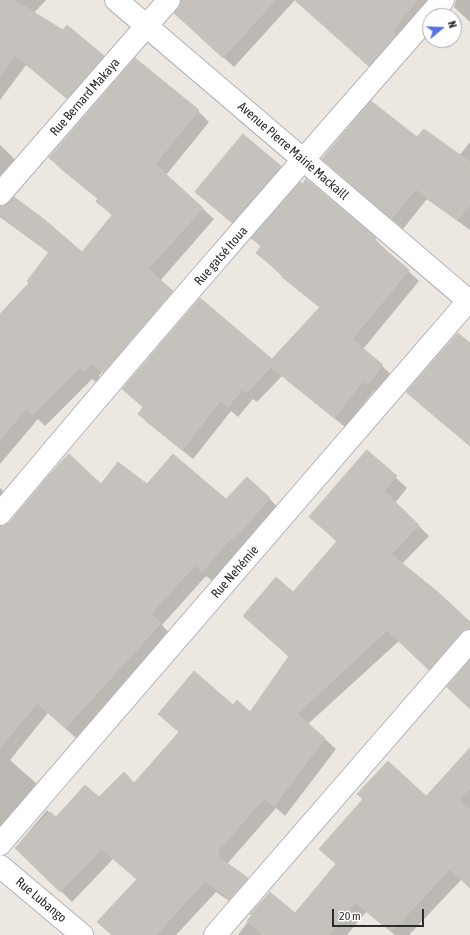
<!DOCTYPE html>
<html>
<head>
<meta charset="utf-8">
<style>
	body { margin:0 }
	#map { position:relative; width:470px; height:935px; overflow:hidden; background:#ece7e1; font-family:"Asap Condensed",sans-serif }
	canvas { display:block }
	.north { position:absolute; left:422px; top:8px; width:40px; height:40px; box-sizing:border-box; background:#fff; border:1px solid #ababab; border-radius:50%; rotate:71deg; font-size:11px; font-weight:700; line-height:16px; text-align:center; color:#2c2c2c }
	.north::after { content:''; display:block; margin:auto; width:14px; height:18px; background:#5572e5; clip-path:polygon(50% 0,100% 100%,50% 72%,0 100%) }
	.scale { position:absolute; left:332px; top:909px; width:92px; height:18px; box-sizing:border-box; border:2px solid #2c2c2c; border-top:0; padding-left:5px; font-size:12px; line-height:14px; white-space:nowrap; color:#2c2c2c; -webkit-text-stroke:3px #fff; paint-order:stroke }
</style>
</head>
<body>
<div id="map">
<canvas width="470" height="935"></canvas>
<div class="north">N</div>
<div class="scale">20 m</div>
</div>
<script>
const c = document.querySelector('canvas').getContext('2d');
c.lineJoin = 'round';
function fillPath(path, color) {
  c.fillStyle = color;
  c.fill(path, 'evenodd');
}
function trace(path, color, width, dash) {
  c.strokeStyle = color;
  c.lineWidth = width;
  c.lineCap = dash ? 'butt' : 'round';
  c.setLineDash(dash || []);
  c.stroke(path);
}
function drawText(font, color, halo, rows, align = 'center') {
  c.font = font + ' "Asap Condensed",sans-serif';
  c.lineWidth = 4;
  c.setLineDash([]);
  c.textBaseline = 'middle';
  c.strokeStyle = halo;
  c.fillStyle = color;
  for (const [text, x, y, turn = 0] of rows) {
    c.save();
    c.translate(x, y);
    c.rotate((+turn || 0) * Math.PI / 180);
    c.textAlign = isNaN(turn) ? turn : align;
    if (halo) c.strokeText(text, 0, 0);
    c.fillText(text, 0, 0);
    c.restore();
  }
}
const shadow = new Path2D(`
	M0 0H46L34 13 103 57 113 67 78 108 26 65 0 100Z
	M184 0H295L234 67 186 23 180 8Z
	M296 0H436L380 75Z
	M456 0H470V22L454 7Z
	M136 59 198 111 209 122 166 175 214 219 160 281 172 291 99 376 100 377 96 382 92 379 45 426 38 419 0 464V315L30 283 49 253 0 217V207L82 253 113 216 97 202 99 200 62 170 50 158Z
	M243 135 281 167 291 178 244 233 208 203 197 192Z
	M470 142V230L427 199 403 229 334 170 323 159 459 156Z
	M0 145 21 165 0 187Z
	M253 238 375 239 385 249 384 251 408 271 419 281 363 349 393 376 378 394 374 391 345 427 282 376 257 402 253 399 238 417 231 411 193 459 149 424 139 414 272 361 320 308 294 287 257 253 262 247Z
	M173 292 183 303 115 383 104 373Z
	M470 345V446L421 405 408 392Z
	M367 451 407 488 395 503 429 536 402 564 470 624V645L440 680 399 641 308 724 336 749 285 816 276 808 228 863 230 865 229 866 247 879 258 890 241 909 216 892 176 935H112L137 880 113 859 72 902 16 847 47 810 56 819 99 799 134 785 180 733 159 714 233 707 250 714 289 657 244 616 293 593 337 542 311 517Z
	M102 485H147L227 501 269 498 280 510 214 582 206 576 162 625 171 635 76 738 48 713 10 760 37 784 0 831V527H4Z
	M0 488 15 502 0 520Z
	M470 749V887L462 879 409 935H395L366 912 347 935H238L253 915H296L426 797Z`);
const building = new Path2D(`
	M0 0H14L63 30 67 25 104 56 67 98 15 55 0 76Z
	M181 0H275L223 58 174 13 179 8Z
	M295 0H417L392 32 396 35 369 66Z
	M135 58 199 110 155 164 203 208 148 269 173 291 103 373 92 363 84 372 80 368 33 415 26 409 0 440V314L29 283 27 281 49 252 0 215V206H4L14 197 45 220 82 252 113 214 96 202 98 198 49 158Z
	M371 101 417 137 424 129 470 162V204L458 220 416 189 391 219 322 159Z
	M243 134 281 166 232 222 195 192Z
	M306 179 376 238 374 240 409 270 352 339 383 365 367 385 363 381 334 418 271 367 246 393 242 389 228 407 220 401 182 450 138 414 143 407 122 389 200 298 272 359 320 307 282 277 283 275 256 253 261 246 251 238 300 182 303 184Z
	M458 333 470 343V446L406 392Z
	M367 450 397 476 384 491 419 525 391 554 439 593 470 622V629H466L461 633 429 670 387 630 297 714 325 738 274 806 264 798 218 851 220 853 217 856 248 878 230 899 205 881 156 935H112L97 922 137 879 102 849 60 892 15 848 50 812 56 817 85 785 99 797 124 772 134 783 179 732 158 714 194 671 233 705 237 700 250 712 289 656 243 616 276 577 293 592 337 541 309 517Z
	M69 454 101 484 118 462 147 484 173 454 226 499 247 477 270 498 233 540 231 538 202 572 195 565 151 614 161 623 65 728 37 703 0 748V526H5L10 522 50 474Z
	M470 660V709L447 687Z
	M470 748V788L459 800 470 810V888L450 869 392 931 355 902 328 935H263L247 921 252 915 250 914 270 892 295 913 336 864 319 849 363 799 357 794 388 761 426 796Z`);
const minor = new Path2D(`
	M116 0 470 302
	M0 194 169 0
	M0 514C145 340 294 170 443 0
	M0 844 470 299
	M0 866 82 935
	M215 935 470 641`);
const streetNames = [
	["Rue Bernard Makaya",85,97,-49],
	["Avenue Pierre Mairie Mackaill",293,151,41],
	["Rue gatsé Itoua",221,256,-49],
	["Rue Nehémie",235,572,-49],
	["Rue Lubango",41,900,40]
];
fillPath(shadow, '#0003');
fillPath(building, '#c5c1bc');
trace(building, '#c8c3ba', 1);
trace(minor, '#b1b3bb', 24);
trace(minor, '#fff', 22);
drawText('13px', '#2c2c2c', '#fff', streetNames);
</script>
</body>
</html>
